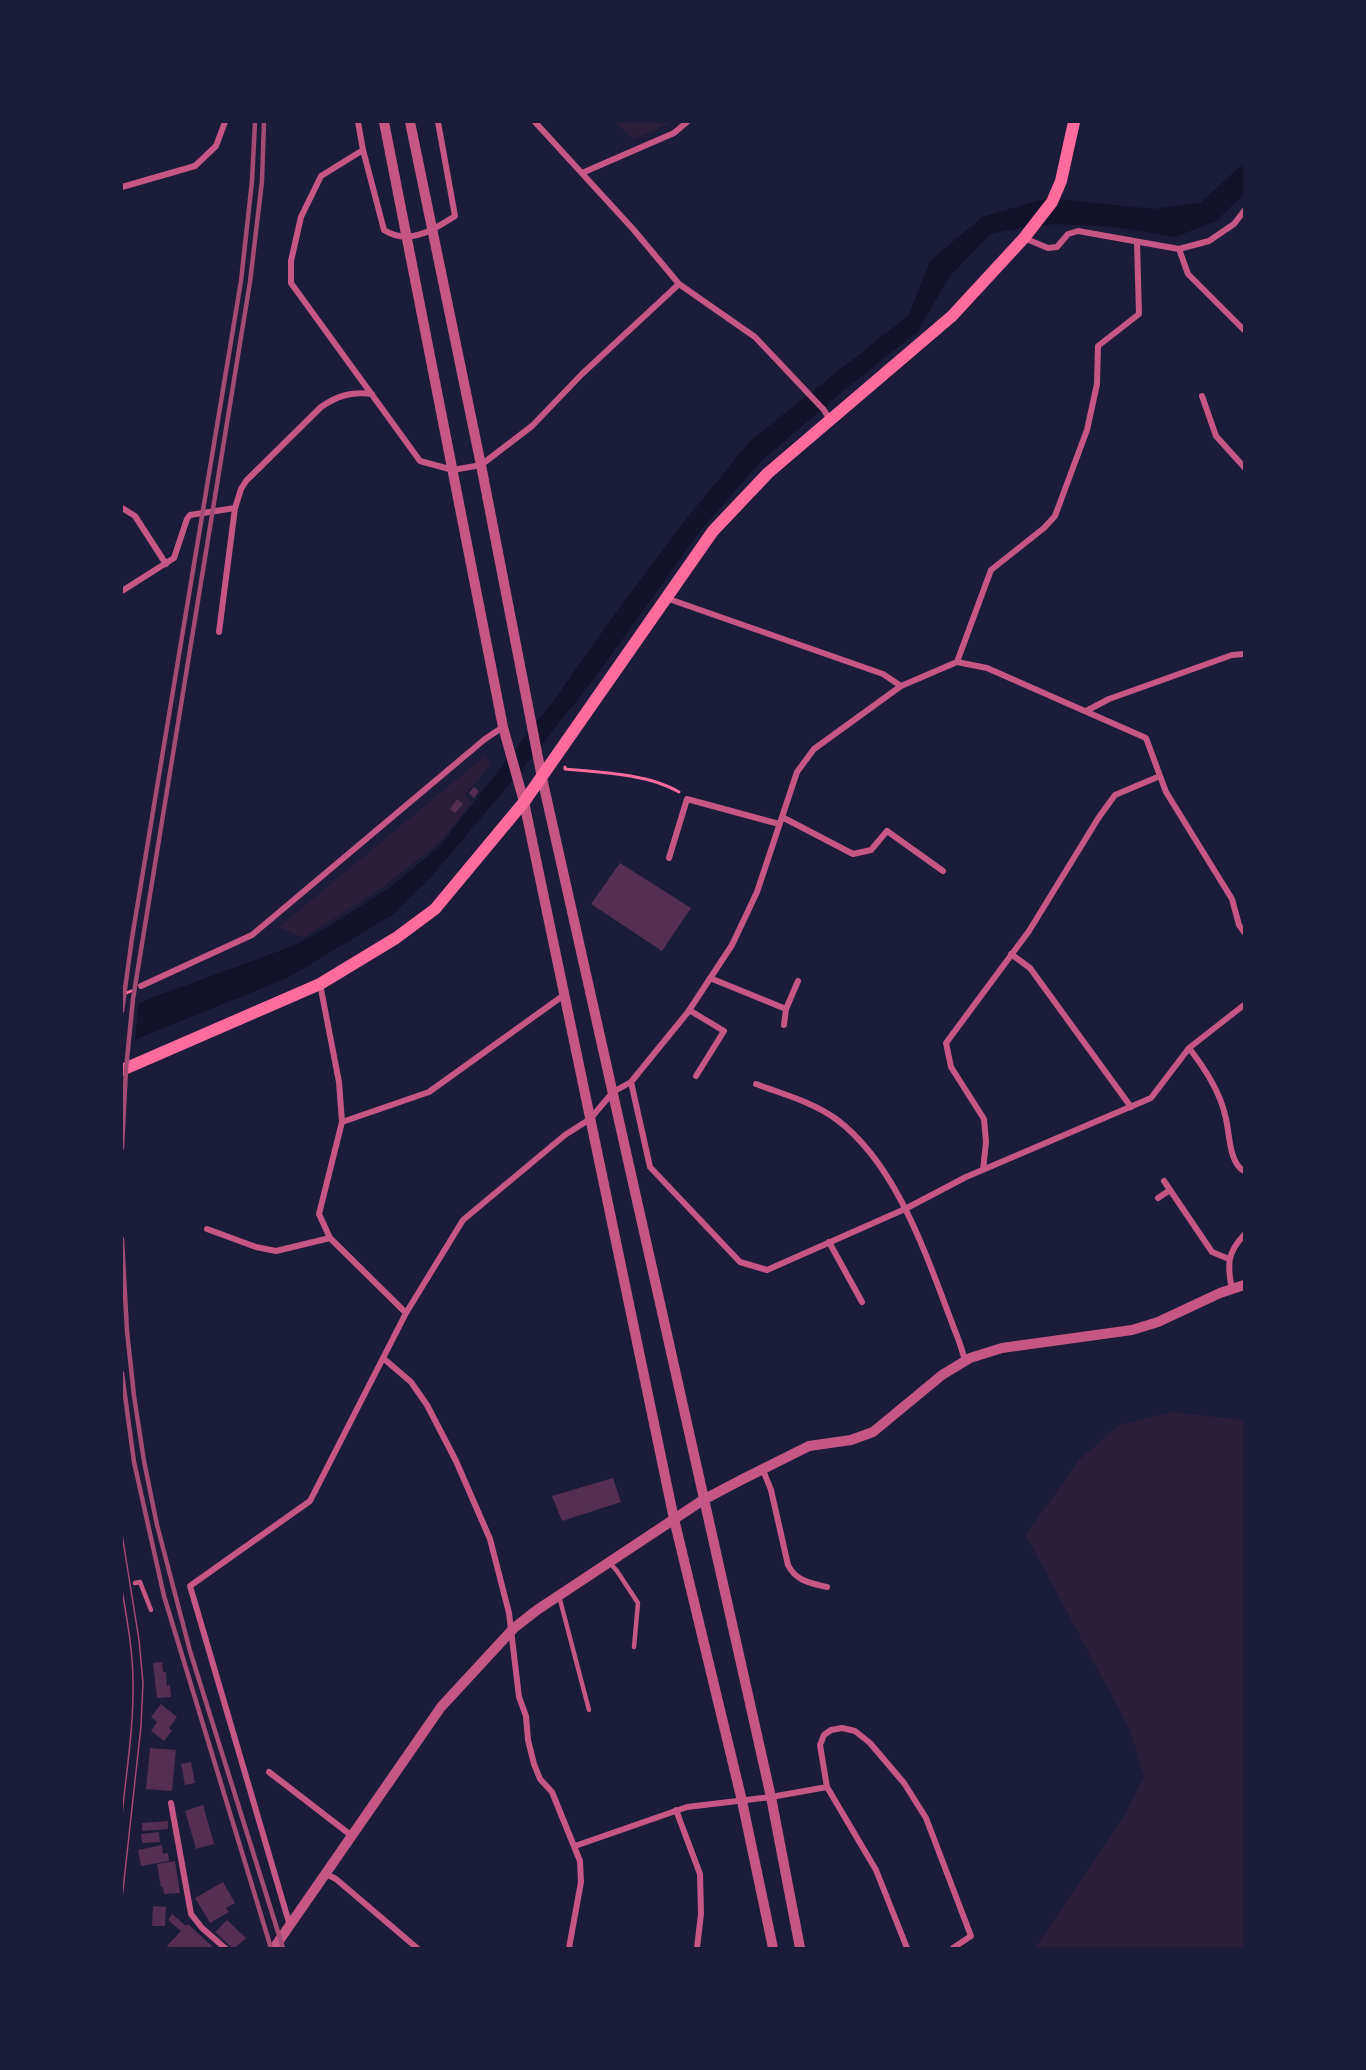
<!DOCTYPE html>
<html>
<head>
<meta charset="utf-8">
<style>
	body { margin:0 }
	#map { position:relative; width:1366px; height:2070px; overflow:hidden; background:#1b1b3a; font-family:Quicksand,sans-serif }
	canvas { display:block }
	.frame { position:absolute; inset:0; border:123px solid #1b1b3a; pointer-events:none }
</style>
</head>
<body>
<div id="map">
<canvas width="1366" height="2070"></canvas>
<div class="frame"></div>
</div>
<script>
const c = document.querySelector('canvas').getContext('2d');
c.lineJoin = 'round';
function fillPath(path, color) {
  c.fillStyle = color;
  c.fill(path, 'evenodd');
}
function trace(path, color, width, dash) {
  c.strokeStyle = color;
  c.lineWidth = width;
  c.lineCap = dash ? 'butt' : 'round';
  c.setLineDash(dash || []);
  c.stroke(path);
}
const green = new Path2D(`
	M615 122H672L633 140Z
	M486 755 490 765 465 795 471 804 439 843 380 889 303 938 279 927Z
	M1171 1412 1244 1420V1948H1035L1123 1818 1144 1776 1129 1728 1026 1535 1079 1460 1119 1425Z`);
const water = new Path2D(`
	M1244 163V194L1216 221 1175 237 1116 227 1054 224 1026 227 990 234 949 277 918 331 837 396 761 461 700 531 593 680 527 763 431 877 392 915 289 977 122 1045V1013L151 998 293 946 328 927 389 888 439 847 554 700 610 621 687 518 751 440 909 315 930 261 982 217 1047 198 1153 209 1200 203Z`);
const pier = new Path2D(`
	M139 1001 135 1043 122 1048V1009Z`);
const building = new Path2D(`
	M474 787 479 791 474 798 469 793Z
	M457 799 463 804 455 813 450 809Z
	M620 863 691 908 662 951 591 904Z
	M613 1478 621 1502 562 1521 552 1496Z
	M162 1662 163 1672H166L167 1686 170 1685 171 1697 157 1698 153 1663Z
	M161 1704 177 1717 169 1728 172 1731 164 1741 151 1731 157 1722 151 1717Z
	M150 1748 176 1750 172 1791 146 1789Z
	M191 1762 195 1783 185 1785 181 1764Z
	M203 1805 214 1844 196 1849 185 1811Z
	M168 1821V1829L142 1831V1823Z
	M159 1832 160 1842 142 1843 141 1834Z
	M162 1845 163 1854 168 1853 169 1861 141 1866 138 1850Z
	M175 1861 180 1893 164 1894 163 1887H161L157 1864Z
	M223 1882 235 1903 226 1908 229 1912 210 1923 195 1898Z
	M153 1906 166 1907 165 1926H152Z
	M172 1914 186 1926 188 1924 214 1948H169L167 1946 181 1931 168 1920Z
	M227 1920 246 1938 235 1948H232L215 1932Z`);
const path = new Path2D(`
	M565 767V769C600 772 649 774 679 792
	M122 995 131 991`);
const service = new Path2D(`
	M610 1563 617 1571 638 1603 634 1647
	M135 1583 140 1582 151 1610
	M559 1596 589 1710`);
const minor = new Path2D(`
	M358 122 363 150 384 230C409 246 433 230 455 216L438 122
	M535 122 633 229 679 284 755 337 824 410 830 420
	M363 150 321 176 301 217 291 261V283L420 461 453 470 481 465 532 426 582 374 679 284
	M582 173 674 133 687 122
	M122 187 195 166 216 146 225 122
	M1024 238 1048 248 1057 247 1068 234 1078 231 1179 249 1209 241 1234 224 1244 211
	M1179 249 1188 274 1244 330
	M1202 396 1216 436 1244 467
	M122 508 135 516 166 564
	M122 591 174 558 187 519 190 515 235 508 241 489 246 481 321 407C337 396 352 391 372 394
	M666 598 883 674 901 686
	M219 632 235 508
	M957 662 991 570 1044 528 1055 516 1087 430 1097 384 1098 346 1139 314 1137 242
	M1086 711 1109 699 1232 655 1244 654
	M782 817 853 854 871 850 887 831 943 871
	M669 858 687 799 779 824
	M1011 954 1030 968 1131 1107
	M710 978 786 1009 798 981
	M320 984 339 1082 342 1122 319 1214 330 1238 406 1313
	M141 986 252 935 485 739 503 727
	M689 1010 724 1031 696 1076
	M784 1025 786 1009
	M1189 1048C1203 1066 1220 1092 1225 1115 1230 1131 1228 1162 1244 1171
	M631 1082 650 1167 740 1262 767 1270 905 1209 966 1177 1151 1098 1189 1048 1244 1005
	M756 1084C782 1094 813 1102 836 1119 901 1167 930 1268 959 1341L965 1360
	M342 1122 429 1092 564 995
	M983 1170 986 1142 984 1119 951 1067 946 1043 1029 931 1099 817 1115 795 1160 776
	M1164 1181 1212 1252 1229 1259
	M1158 1198 1170 1190
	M207 1229 256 1247 276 1251 330 1238
	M829 1242 862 1302
	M1232 1289C1227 1265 1227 1253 1244 1235
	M383 1358 411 1382 427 1405 456 1461 490 1539 509 1613 519 1697 526 1716 528 1740 534 1764 540 1779 552 1792 580 1861 581 1882 569 1948
	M763 1470 771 1490 788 1565C796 1581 810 1583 827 1587
	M269 1772 352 1836
	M171 1803 191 1914 202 1928 225 1948
	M676 1810 700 1874 701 1914 697 1948
	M575 1846 687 1807 771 1797 827 1787
	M326 1874 336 1879 417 1948
	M290 1926 190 1586 310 1501 406 1313 463 1220 565 1135 590 1119 613 1092 631 1082 688 1012 732 945 757 892 797 772 814 749 901 686 957 662 987 668 1146 738 1166 792 1232 899 1239 925 1244 932
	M907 1948 876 1870 827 1787 820 1745 824 1735 831 1730 842 1728 855 1731 870 1743 904 1783 926 1818 971 1936 953 1948`);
const tertiary = new Path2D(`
	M384 122 503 727 524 802 674 1519 742 1801 773 1948
	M410 122 481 465 542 778 771 1797 800 1948
	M274 1948 441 1707 514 1628 537 1610 703 1500 741 1480 809 1446 851 1440 873 1432 942 1375 970 1358 1002 1348 1132 1330 1158 1322 1220 1293 1244 1285`);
const secondary = new Path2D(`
	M122 1070 320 984 396 938 435 909 524 802 713 531 768 473 952 316 1024 238 1052 202 1061 181 1074 122`);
const tram = new Path2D(`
	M122 1534 139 1640 143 1683 141 1726 122 1899
	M122 1590C127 1620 133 1651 133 1682 134 1727 126 1772 122 1816`);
const rail = new Path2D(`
	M122 1011 132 938 241 281 252 181 255 122
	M122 1148 126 1069 133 999 250 282 262 181 264 122
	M122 1239 127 1331 134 1396 144 1461 157 1525 190 1651 283 1948
	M122 1373 134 1462 164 1596 271 1948`);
fillPath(green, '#2a1e3b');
fillPath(water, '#12122b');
fillPath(pier, '#1b1b3a');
fillPath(building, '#542f53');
trace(path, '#ff6b9d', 3);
trace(service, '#c65784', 4.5);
trace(minor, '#c65784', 6);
trace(tertiary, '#c65784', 10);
trace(secondary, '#ff6b9d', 12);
trace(tram, '#a44b75', 1.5);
trace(rail, '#a44b75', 4.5);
</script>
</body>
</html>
